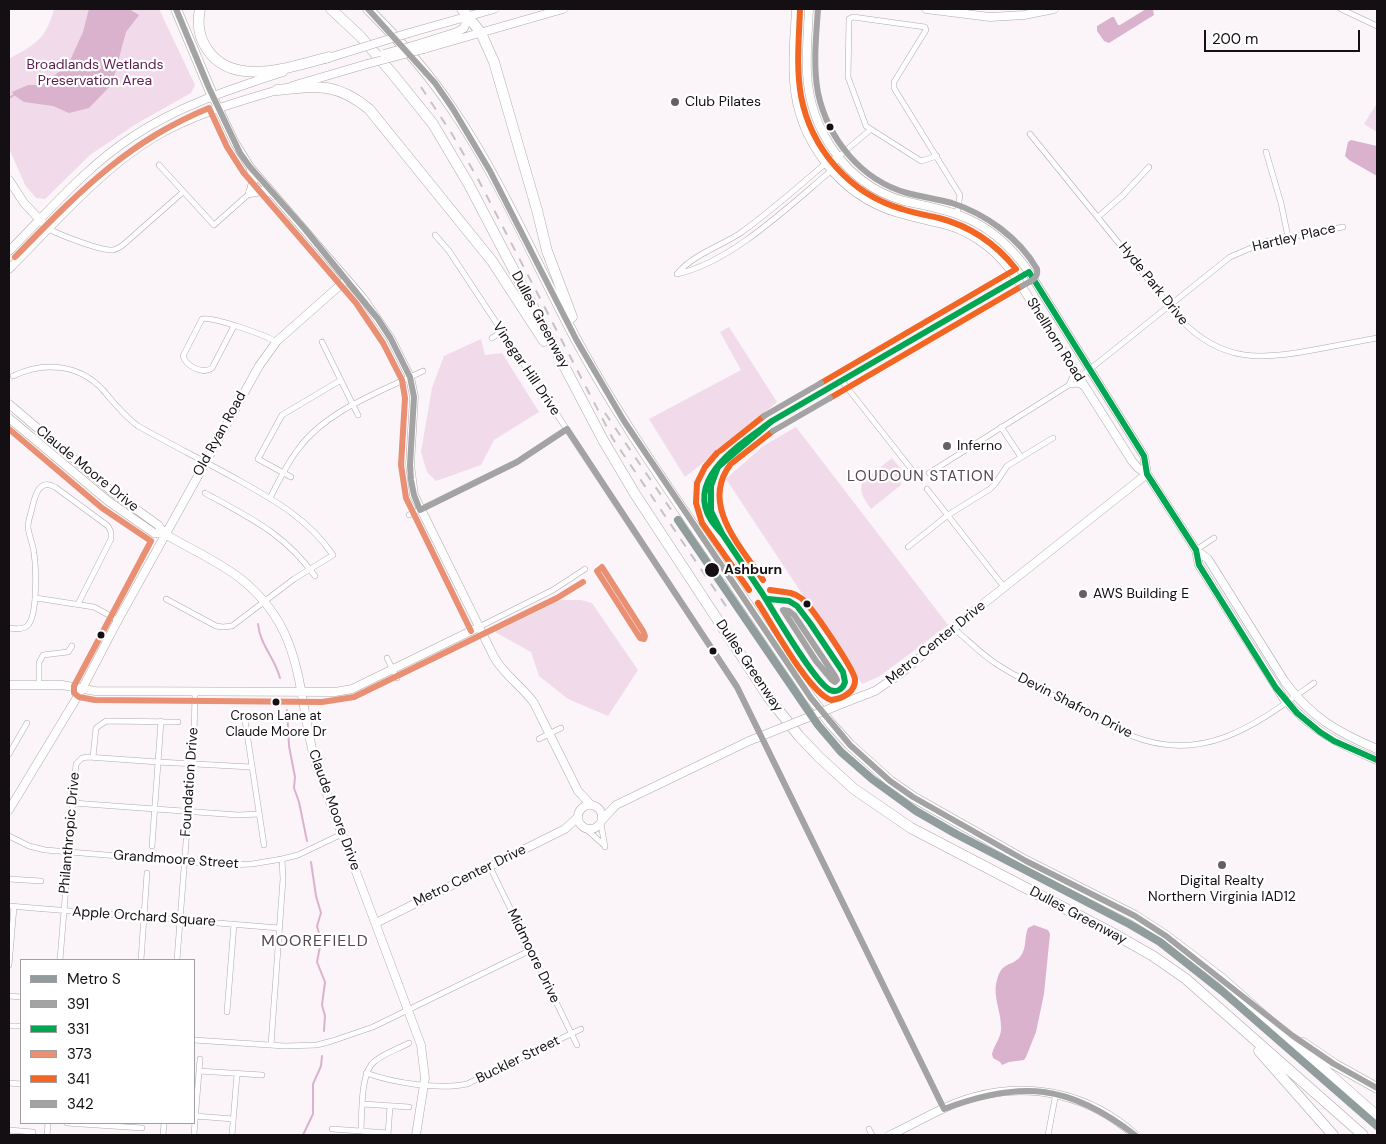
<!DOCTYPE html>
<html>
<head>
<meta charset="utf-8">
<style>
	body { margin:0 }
	#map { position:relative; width:1386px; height:1144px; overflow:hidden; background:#fbf5f9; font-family:"DM Sans",sans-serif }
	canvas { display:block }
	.frame { position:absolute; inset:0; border:10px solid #140f13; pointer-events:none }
	.legend { position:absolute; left:20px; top:959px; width:175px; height:165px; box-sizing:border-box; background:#fff; border:1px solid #a19fa1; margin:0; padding:6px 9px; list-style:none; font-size:15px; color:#140f13 }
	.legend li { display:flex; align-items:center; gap:10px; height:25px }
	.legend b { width:25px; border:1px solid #a19fa1 }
	.scale { position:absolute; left:1204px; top:30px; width:156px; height:22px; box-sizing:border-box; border:2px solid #140f13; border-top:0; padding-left:6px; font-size:15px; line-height:18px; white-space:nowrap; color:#140f13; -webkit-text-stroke:4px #fff; paint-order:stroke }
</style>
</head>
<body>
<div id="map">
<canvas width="1386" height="1144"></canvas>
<div class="frame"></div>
<ul class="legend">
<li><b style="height:6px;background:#919d9d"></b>Metro S</li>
<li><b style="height:6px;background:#a3a3a3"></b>391</li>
<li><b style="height:6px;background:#00a651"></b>331</li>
<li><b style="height:6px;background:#e98f73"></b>373</li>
<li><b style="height:6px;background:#f26522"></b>341</li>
<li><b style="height:6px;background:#a3a3a3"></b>342</li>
</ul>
<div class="scale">200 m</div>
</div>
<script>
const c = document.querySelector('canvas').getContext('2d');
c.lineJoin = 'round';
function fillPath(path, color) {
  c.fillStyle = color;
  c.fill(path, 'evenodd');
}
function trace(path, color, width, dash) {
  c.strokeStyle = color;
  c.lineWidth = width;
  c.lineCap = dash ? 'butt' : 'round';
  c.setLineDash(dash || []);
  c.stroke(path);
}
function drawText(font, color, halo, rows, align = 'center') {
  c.font = font + ' "DM Sans",sans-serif';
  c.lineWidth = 4.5;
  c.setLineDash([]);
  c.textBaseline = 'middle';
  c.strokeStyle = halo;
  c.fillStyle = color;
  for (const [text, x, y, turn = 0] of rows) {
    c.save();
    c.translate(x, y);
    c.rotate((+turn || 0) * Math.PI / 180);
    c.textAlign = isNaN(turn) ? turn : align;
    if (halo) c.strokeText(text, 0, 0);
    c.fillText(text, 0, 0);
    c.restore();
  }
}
const green = new Path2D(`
	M54 9H159L195 85 191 93 136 124 90 155 45 199 36 198 25 185 9 148V59C35 44 46 40 54 9Z
	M1377 103V132L1364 124Z
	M729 327 777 402 741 433 685 477 649 419 741 370 720 332Z
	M481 339 485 355 502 353 539 412 494 440 481 465 436 481 427 472 421 452 432 388 444 356Z
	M796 427 948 625 880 676 862 684 726 479 763 446Z
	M892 458 902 470 901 485 871 509C865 500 858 492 863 481Z
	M561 600H581L592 603 638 670 608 716 568 699 539 676 531 652 495 632Z`);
const water = new Path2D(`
	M89 9H129L139 15 126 32 112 84 89 108 69 113 53 106 24 102 14 95 12 92 28 85H42L68 65 83 32Z
	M1146 9H1153L1154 15 1109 43 1104 41 1097 31V26L1112 17H1114L1118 25H1120Z
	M1351 140 1377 146V176L1349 160 1345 156 1348 142Z
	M1034 925 1048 930 1050 934 1044 994 1036 1032 1026 1057 1024 1060 1009 1062 1002 1065 1000 1062 993 1058 992 1054C994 1045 1001 1038 1001 1029 1002 1013 992 996 997 980 1002 961 1011 967 1020 957 1027 949 1024 937 1028 928Z`);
const stream = new Path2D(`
	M9 98 14 95
	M258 624C260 645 275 658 280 678
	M287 710 289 746 295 777 294 788 299 802 307 841
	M311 862 316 896 321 913 317 926 321 941 317 962 325 982 322 1005 325 1016 324 1031
	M303 1135 313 1114V1084L321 1066 322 1056`);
const street = new Path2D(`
	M1341 9 1377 26
	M1030 134 1182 321C1222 362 1261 360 1313 350 1335 346 1356 342 1377 338
	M1266 152 1281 203 1288 237
	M937 156 921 161 866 126 848 77 849 19 853 17 925 27 926 30 894 82V88L960 195 957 214
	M159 165 214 225 250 193
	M1098 217 1123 195 1149 167
	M49 229C60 235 101 251 113 250 117 249 120 247 123 245L183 192
	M435 235 449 251 737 687 944 1109
	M677 274C732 262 790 205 832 170L838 157 870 130
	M677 274C691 256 720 246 739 234 770 212 798 187 826 163L837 157
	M234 326 212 368C203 375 186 366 183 356L202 319C211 316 266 335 276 342
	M492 338 501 332
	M322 342 358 415
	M13 376C44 361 79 364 103 390 114 403 124 416 138 426 172 445 206 462 240 481 276 501 309 520 333 555L294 579 232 626 223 627 216 626 166 599
	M1079 378 1230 257 1265 242 1343 227
	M842 381 912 470
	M1069 385 1073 376V369
	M1001 427 1021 457
	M718 467 726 457 772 421 1029 272
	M929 473 1069 385 1078 384 1084 387
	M291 477 258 459 282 415 341 380
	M927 489 1004 587
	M205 493C250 518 284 533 315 576
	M270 498C279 481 287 463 299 448 327 410 382 391 423 371
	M409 515 517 462 567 429
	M908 547 948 515 990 489 995 484 1007 466 1053 438
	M1196 550 1214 538
	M36 598 94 607 118 620
	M479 627 553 590 585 569
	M9 628C15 629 22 630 27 626 38 617 36 567 34 553 33 544 29 536 28 527 28 520 31 514 32 508 35 496 39 478 55 487L108 526 111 532V539L78 604
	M954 629C968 640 980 653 995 663 1019 679 1046 691 1071 705 1091 715 1111 728 1132 736 1205 765 1258 723 1314 683
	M387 658 397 678
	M39 685V663L43 655 68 652 72 646
	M245 720 264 845
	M539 739 561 728
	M9 754 27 723
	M93 757 96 728 106 721 178 722
	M73 803 238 815 259 814
	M601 824 605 847
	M587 830 604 845
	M9 836 29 846 45 850 229 865 252 864 282 859 298 855 342 834
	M152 846 161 721
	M490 867 577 1045
	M9 879 41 881
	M9 906 279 928
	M60 960 76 764 82 758 88 757 158 762 251 767
	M141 960 147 873
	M177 960 194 738 195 693
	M9 965 14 907
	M9 996 21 997
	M227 1012 234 924
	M9 1026H21
	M194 1040 285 1046 317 1045 332 1041 373 1027 531 950
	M271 1045 283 879 282 859
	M199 1071 262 1075
	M366 1073C394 1083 439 1090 467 1084L581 1029
	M9 1083 21 1084
	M363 1104 409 1107
	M195 1116 233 1119
	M67 1123 142 1128
	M332 1129 388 1133
	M869 1129 872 1135
	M9 1130 33 1132
	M361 1131C362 1114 360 1072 375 1061 385 1053 398 1049 409 1043
	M194 1134 200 1059
	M47 1135 48 1123
	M163 1135 164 1123
	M232 1135 237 1074
	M388 1135 390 1106
	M1048 1135 1056 1093`);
const secondary = new Path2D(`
	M796 9C795 33 792 57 794 81 798 141 840 196 898 213 915 218 933 221 950 226 978 235 1001 256 1017 279L1132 461 1138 468 1147 474 1196 550 1208 559 1285 682C1311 717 1337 732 1377 749
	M809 9C808 30 806 52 807 73 810 131 847 185 904 201 921 205 939 208 956 214 986 224 1011 246 1029 272L1144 456 1147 474
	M926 9 990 17 1024 15 1054 9
	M409 33 494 9
	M419 44 457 32 464 28 468 16
	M424 49 563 9
	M325 59 354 50
	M292 86 367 64
	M213 97 235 143 250 167 363 298 391 339 410 377 414 397 410 465 414 495 494 657C504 675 522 686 534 703L578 791 591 805
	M9 180 24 203 42 222
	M250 193 254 179 251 171
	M250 193 262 191 272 193
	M9 251C48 212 86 167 132 137 178 106 231 89 283 72
	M9 269C54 224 99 171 153 138 193 114 237 102 281 89
	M9 404 115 494 158 525 165 534C190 549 218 561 241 579 306 631 296 692 316 765L421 1045 425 1078 416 1135
	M9 418 108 501 154 533 165 534
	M1196 550 1199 565 1284 699C1313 731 1338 744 1377 760
	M9 685H62L95 691 335 692 352 689 479 627
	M849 701 875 691 900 674 978 608 1147 474
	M578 817a12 12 0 1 1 24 0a12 12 0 1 1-24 0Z
	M9 810 82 689 118 620 259 366 277 341 346 280
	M603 819 616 805 749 741
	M376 923 565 829 578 817
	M890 1135C917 1123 944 1105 974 1097 1032 1081 1090 1095 1135 1135`);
const highway = new Path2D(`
	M176 9 213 97
	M200 9C197 23 199 37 207 49 233 89 293 66 329 57
	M331 9 360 36 392 73 433 124 468 183 603 440 635 494 769 698 799 736 819 757 854 789 911 828 1116 935 1153 956 1186 979 1363 1135
	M368 9C398 39 427 71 451 107 502 181 536 265 578 343 622 424 676 499 727 575
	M462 9 481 33 494 62 537 210 547 251 572 317
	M277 90C317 86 336 82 369 109L492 261 544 341
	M731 580 811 698 831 724 850 745 890 781 913 797 1026 861 1135 916 1166 936 1221 978 1377 1116
	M1303 1043 1334 1064 1377 1088
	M1259 1051 1333 1135`);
const rail = new Path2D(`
	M421 87 452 134 478 179 613 439 730 612
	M605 413 678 520`);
const secondaryBridge = new Path2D(`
	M354 50 409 33
	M384 54 419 44
	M367 64 424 49
	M749 741 849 701`);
const bus1 = new Path2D(`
	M176 9 209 88 240 153 250 167 304 228 378 319 391 339 410 377 414 397 410 465 411 480 414 495 420 510 517 462 567 429 737 687 944 1109C1021 1080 1069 1084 1135 1135
	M368 9 435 83 453 109 490 171 577 341 624 421 811 698 850 745 890 781 913 797 1026 861 1135 916 1166 936 1293 1036 1334 1064 1377 1088`);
const bus2 = new Path2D(`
	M772 421 1017 279
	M772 421 1029 272 1144 456 1147 474 1196 550 1199 565 1276 688 1297 713 1320 732 1334 741 1377 760
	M723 535 762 593
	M723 535 762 593
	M723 535C719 530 714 525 711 520 684 477 744 442 772 421
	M723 535 711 511V486L718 467 772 421
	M762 593 765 598 768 599 789 601 797 606 810 623 843 672 845 682C843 689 837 693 830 690 814 682 774 612 762 593Z`);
const bus3 = new Path2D(`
	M15 257C76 195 126 142 209 108L227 147 243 172 356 303 383 343 402 380 405 398 401 465 406 498 471 631
	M9 429 102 508 151 541 74 686V693L79 697 95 700 322 702 354 697 557 598 583 582
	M602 567 643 631 645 636 644 639 640 638 597 571Z`);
const bus4 = new Path2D(`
	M800 9C799 38 796 67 801 96 811 149 850 194 902 209 914 213 926 215 939 218 970 226 996 244 1016 269L821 383
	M830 398 1022 286
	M720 451 764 416
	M717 453 705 467 697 483 696 503 702 523 749 590
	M732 463 773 431
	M730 465C700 505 741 547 763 580
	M758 603C772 624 809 693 831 700 842 699 856 692 855 679 853 668 810 604 801 598 792 591 781 592 770 590`);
const bus5 = new Path2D(`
	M818 9C816 37 813 66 818 93 828 139 861 180 907 193 922 197 937 199 952 203 986 214 1019 238 1037 269 1039 279 1029 282 1022 286
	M764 416 821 383
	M773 431 830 398
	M783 610 789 611 794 615 835 676 837 680 835 682 832 680 816 661Z`);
const metro1 = new Path2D(`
	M678 520 818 725 841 752 872 779 916 811 956 834 1131 925 1160 942 1222 991 1377 1126`);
const markers = [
	[675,102,5,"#656064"],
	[830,127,4.5,"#140f13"],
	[947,446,5,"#656064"],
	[712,570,8,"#140f13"],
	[1083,594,5,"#656064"],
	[807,604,4.5,"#140f13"],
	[101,635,4.5,"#140f13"],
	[713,651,4.5,"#140f13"],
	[276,702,4.5,"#140f13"],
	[1222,865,5,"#656064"]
];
const busNames = [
	["Croson Lane at",276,717],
	["Claude Moore Dr",276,733]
];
const parkNames = [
	["Broadlands Wetlands",95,65],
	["Preservation Area",95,81]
];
const poiNames = [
	["Club Pilates",685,102],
	["Inferno",957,446],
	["AWS Building E",1093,594],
	["Digital Realty",1222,881,"center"],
	["Northern Virginia IAD12",1222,897,"center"]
];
const streetNames = [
	["Hartley Place",1294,238,-13],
	["Hyde Park Drive",1153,284,51],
	["Dulles Greenway",540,320,62],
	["Shellhorn Road",1055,340,58],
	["Vinegar Hill Drive",526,369,56],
	["Old Ryan Road",220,434,-61],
	["Claude Moore Drive",87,469,39],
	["Metro Center Drive",936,643,-39],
	["Dulles Greenway",749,666,56],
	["Devin Shafron Drive",1075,706,27],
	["Foundation Drive",190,782,-86],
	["Claude Moore Drive",334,810,70],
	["Philanthropic Drive",70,833,-85],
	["Grandmoore Street",176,860,4],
	["Metro Center Drive",470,876,-26],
	["Dulles Greenway",1078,916,28],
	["Apple Orchard Square",144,917,4],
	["Midmoore Drive",533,956,64],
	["Buckler Street",518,1060,-26]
];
const stopNames = [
	["Ashburn",724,570]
];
const neighbourhoodNames = [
	["LOUDOUN STATION",921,477]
];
const quarterNames = [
	["MOOREFIELD",315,942]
];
fillPath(green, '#f1dae9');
fillPath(water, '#dbb2ce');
trace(stream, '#dbb2ce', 2);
trace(street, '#afa9ad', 6);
trace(secondary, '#afa9ad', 9);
trace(highway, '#afa9ad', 11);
trace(street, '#fefefe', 5);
trace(secondary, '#fefefe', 8);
trace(highway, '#fefefe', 10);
trace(rail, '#c4c2c3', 2, [9, 9]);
trace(secondaryBridge, '#afa9ad', 9, []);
trace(secondaryBridge, '#fefefe', 8);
trace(bus1, '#a3a3a3', 6);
trace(bus2, '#00a651', 6);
trace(bus3, '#e98f73', 6);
trace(bus4, '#f26522', 6);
trace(bus5, '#a3a3a3', 6);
trace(metro1, '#919d9d', 8);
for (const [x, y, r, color] of markers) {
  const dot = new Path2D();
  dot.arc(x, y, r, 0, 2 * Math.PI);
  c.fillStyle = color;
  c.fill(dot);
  trace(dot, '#fff', 2);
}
drawText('13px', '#140f13', '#fff', busNames);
drawText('14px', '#5e1c4e', '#fff', parkNames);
drawText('14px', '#140f13', '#fff', poiNames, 'left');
drawText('14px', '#140f13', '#fff', streetNames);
drawText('bold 14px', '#140f13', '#fff', stopNames, 'left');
c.letterSpacing = '1px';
drawText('15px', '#554750', '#fff', neighbourhoodNames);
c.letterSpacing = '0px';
c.letterSpacing = '1px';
drawText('16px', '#554750', '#fff', quarterNames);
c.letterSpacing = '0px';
</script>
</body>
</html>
